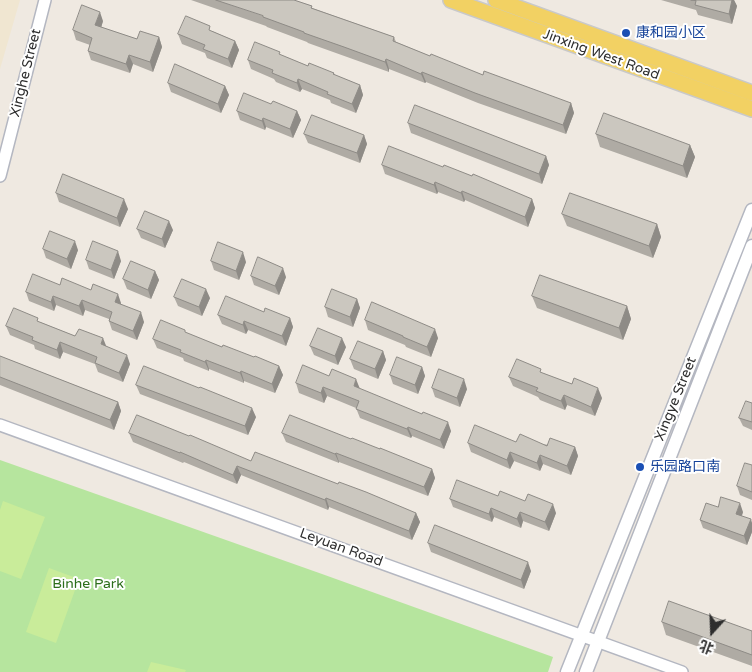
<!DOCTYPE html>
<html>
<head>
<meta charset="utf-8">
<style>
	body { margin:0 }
	#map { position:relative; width:752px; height:672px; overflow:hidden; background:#efe9e1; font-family:"Varela Round","Noto Sans SC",sans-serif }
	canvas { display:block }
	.north { position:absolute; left:687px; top:607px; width:50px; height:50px; -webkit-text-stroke:4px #fff; paint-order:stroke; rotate:200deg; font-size:14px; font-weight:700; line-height:20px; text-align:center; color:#2e2e2e }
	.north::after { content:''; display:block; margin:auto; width:18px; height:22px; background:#2e2e2e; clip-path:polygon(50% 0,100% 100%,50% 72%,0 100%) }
</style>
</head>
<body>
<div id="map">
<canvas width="752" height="672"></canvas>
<div class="north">北</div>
</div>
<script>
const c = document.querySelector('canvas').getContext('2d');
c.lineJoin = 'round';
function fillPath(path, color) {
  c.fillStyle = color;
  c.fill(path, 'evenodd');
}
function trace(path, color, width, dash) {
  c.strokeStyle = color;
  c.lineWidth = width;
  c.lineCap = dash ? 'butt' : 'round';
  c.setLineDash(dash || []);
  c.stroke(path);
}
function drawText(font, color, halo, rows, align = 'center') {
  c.font = font + ' "Varela Round","Noto Sans SC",sans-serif';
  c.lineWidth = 4;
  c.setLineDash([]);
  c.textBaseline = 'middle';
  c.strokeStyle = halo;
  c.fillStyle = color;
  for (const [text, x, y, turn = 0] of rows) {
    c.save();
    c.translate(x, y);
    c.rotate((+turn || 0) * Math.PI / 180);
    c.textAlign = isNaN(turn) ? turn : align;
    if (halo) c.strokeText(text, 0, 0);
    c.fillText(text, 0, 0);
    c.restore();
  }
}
const education = new Path2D(`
	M0 0H20L0 69Z`);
const green = new Path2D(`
	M0 460 322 574 553 657 548 672H0Z`);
const pitch = new Path2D(`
	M3 501 45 517 21 579 0 571V510Z
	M49 568 79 579 56 643 26 632Z
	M151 662 186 670 185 672H147Z`);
const tertiary = new Path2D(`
	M0 176 45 0
	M0 425 682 672`);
const secondary = new Path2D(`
	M567 672 752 210
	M586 672 752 246`);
const primary = new Path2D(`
	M451 0 752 109
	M496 0 752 93`);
const wall = new Path2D(`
	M191 0H294L312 6V8L394 37 396 42 430 56 483 75 571 103 574 113 566 134 478 103 426 82 425 83 389 69V72L308 43 307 42 267 27 266 26Z
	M661 0H734L737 6 732 24 698 15 696 10Z
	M103 21 101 27 137 39 159 37 162 47 153 72 133 64 130 73 91 60 88 51 90 45 76 40 73 30Z
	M212 31 235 41 239 50 232 68 207 58 205 53 182 44 178 34Z
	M281 55 308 66 334 73 335 75 360 85 363 95 356 113 331 103 330 100 302 89 300 92 276 82 274 79 251 69 248 60Z
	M200 75 225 86 229 95 221 113 171 92 168 83Z
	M271 104 297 111 301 120 293 138 266 127 265 130 240 120 237 111Z
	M408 123 546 156 549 165 542 184 411 133Z
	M304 134 364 135 367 144 360 163 308 143Z
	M596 134 690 145 695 157 687 178 600 147Z
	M382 165 443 167 472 176 532 199 535 208 528 227 465 200 464 202 438 192 437 194 385 174Z
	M56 193 128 209 120 227 59 202Z
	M562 214 657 224 661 237 653 258 567 226Z
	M137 229 173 230 165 248 141 238Z
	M43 249 78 250 71 269 46 258Z
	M86 260 121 261 114 279 89 269Z
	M211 261 246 262 239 280 214 270Z
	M155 271 159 280 151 299 127 289 123 279Z
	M251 276 286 277 279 295 254 285Z
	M60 285 121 303V304L144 322 137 340 112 330 109 321V319L85 310 83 316 56 305 54 311 29 301 26 292Z
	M532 296 627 306 631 319 623 340 537 308Z
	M174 297 210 298 202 316 178 306Z
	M357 299 360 308 353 327 328 317 325 307Z
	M264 312 290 318 293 327 286 346 248 330 246 334 222 324 218 315Z
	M365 320 438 338 431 357 406 347 405 345 368 330Z
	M40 322 75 336 106 346 130 364 123 382 98 372 95 364 63 352 60 359 35 349 34 345 10 335 6 326Z
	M186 333 222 347 279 366 283 375 275 393 244 381V383L209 369V371L184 361 183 358 157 348 153 339Z
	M310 346 346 347 338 365 314 355Z
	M383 351 386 360 378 379 354 369 350 359Z
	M0 356 118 402 121 411 114 430 0 385Z
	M422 367 425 376 418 394 393 384 390 375Z
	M543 373 602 398 595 416 567 405 565 410 540 400 538 397 513 386 509 377Z
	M296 383 360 389 451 431 444 449 412 436 411 438 360 418 356 408 327 396 324 403 299 393Z
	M136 385 256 417 248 435 140 394Z
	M432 388 467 389 460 407 435 397Z
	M752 403V430L743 426 739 418Z
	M129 433 251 461 338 484 416 513 420 522 412 540 329 507 328 510 241 475 237 484 184 462 183 463 133 442Z
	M282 433 351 439 432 469 435 478 428 496 339 462V463L286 442Z
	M516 442 575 447 578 456 571 475 543 464 540 471 514 461 510 469 471 452 468 443Z
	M752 465V500L740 495 737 486Z
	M498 496 556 513 549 531 523 521 521 528 494 517 492 522 453 507 450 499Z
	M718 507 743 512 742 516 752 523V532L747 545 703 528 700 520Z
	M428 543 531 571 524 589 431 552Z
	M662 622 752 631V666L666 635Z`);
const shadedWall = new Path2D(`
	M732 0H734L737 6 732 24 729 14Z
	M100 12 103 21 99 35 95 25Z
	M159 37 162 47 153 72 150 62Z
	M235 41 239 50 232 68 228 59Z
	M129 55 133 64 130 73 126 64Z
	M386 59 389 69V72L385 62Z
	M422 72 426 82 425 83 421 74Z
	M298 79 302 89 300 92 297 83Z
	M360 85 363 95 356 113 352 104Z
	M225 86 229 95 221 113 218 104Z
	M571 103 574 113 566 134 563 125Z
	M297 111 301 120 293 138 290 129Z
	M263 118 266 127 265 130 262 121Z
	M364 135 367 144 360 163 357 153Z
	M690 145 695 157 687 178 683 166Z
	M546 156 549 165 542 184 539 174Z
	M435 182 438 192 437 194 434 185Z
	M462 191 465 200 464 202 461 193Z
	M124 199 128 209 120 227 117 218Z
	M532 199 535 208 528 227 525 217Z
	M169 221 173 230 165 248 162 239Z
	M657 224 661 237 653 258 649 246Z
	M75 241 78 250 71 269 67 259Z
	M118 251 121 261 114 279 111 270Z
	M243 252 246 262 239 280 236 271Z
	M283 268 286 277 279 295 275 286Z
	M155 271 159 280 151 299 148 290Z
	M206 289 210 298 202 316 199 307Z
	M118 294 121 303 118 311 115 302Z
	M53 296 56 305 54 311 51 302Z
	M357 299 360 308 353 327 350 317Z
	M82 300 85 310 83 316 79 306Z
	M627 306 631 319 623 340 619 328Z
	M141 312 144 322 137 340 133 331Z
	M290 318 293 327 286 346 282 336Z
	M244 321 248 330 246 334 243 325Z
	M435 329 438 338 431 357 427 347Z
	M103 338 107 348 101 344Z
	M342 338 346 347 338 365 335 356Z
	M60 342 63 352 60 359 57 350Z
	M383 351 386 360 378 379 375 369Z
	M127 355 130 364 123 382 119 373Z
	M206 360 209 369V371L205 362Z
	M279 366 283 375 275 393 272 384Z
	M422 367 425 376 418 394 415 385Z
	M241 371 244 381V383L240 373Z
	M356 379 360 389 354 386Z
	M464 379 467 389 460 407 457 398Z
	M323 387 327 396 324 403 321 393Z
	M598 388 602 398 595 416 591 407Z
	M564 395 567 405 565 410 561 401Z
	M118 402 121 411 114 430 110 420Z
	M252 408 256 417 248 435 245 426Z
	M448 422 451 431 444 449 440 440Z
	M408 427 412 436 411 438 407 429Z
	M575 447 578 456 571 475 567 466Z
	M510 452 514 461 510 469 507 460Z
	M336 453 339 462V463L335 454Z
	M540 455 543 464 540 471 537 463Z
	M237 466 241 475 237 484 233 475Z
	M432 469 435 478 428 496 424 487Z
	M326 498 329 507 328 510 325 500Z
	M740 503 743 512 739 523 736 514Z
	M553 504 556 513 549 531 545 522Z
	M491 508 494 517 492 522 489 514Z
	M520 512 523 521 521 528 517 519Z
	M416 513 420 522 412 540 409 531Z
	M751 519 752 523V532L747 545 744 536Z
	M528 562 531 571 524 589 521 580Z`);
const building = new Path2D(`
	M216 0H294L312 6 311 8 394 37 393 41 430 56 431 54 483 75 484 71 571 103 563 125 475 93 422 72 421 74 386 59 385 62 344 47 304 33V32L263 17V16Z
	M691 0H732L729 14 695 5 696 1Z
	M82 5 100 12 95 25 137 39 140 31 159 37 150 62 129 55 126 64 88 51 92 38 73 30Z
	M186 16 210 26 209 30 235 41 228 59 203 49 205 45 178 34Z
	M255 42 280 52 279 54 308 66 309 63 334 73 333 74 360 85 352 104 327 94 328 92 298 79 297 83 272 73 273 70 248 60Z
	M175 64 225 86 218 104 168 83Z
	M244 93 271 104 273 101 297 111 290 129 263 118 262 121 237 111Z
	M415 105 546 156 539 174 408 123Z
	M604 113 690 145 683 166 596 134Z
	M312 115 364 135 357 153 304 134Z
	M389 146 443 167 444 165 472 176 473 174 532 199 525 217 462 191 461 193 435 182 434 185 382 165Z
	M63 174 124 199 117 218 56 193Z
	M570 193 657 224 649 246 562 214Z
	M145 211 169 221 162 239 137 229Z
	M50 231 75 241 67 259 43 249Z
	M93 241 118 251 111 270 86 260Z
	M218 242 243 252 236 271 211 261Z
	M258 257 283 268 275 286 251 276Z
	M131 261 155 271 148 290 123 279Z
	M33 274 60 285 62 278 91 290 93 284 118 294 115 302 141 312 133 331 109 321 112 312 82 300 79 306 53 296 51 302 26 292Z
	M540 275 627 306 619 328 532 296Z
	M182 279 206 289 199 307 174 297Z
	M332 289 357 299 350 317 325 307Z
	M226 296 264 312 265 308 290 318 282 336 244 321 243 325 218 315Z
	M372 302 435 329 427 347 403 337V336L365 320Z
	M14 308 38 318 37 321 75 336 79 329 103 338 101 344 127 355 119 373 95 363 97 357 60 342 57 350 32 340 33 337 6 326Z
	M161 320 185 330V332L222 347 223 345 254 357 255 356 279 366 272 384 241 371 240 373 206 360 205 362 180 352 181 350 153 339Z
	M318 328 342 338 335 356 310 346Z
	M358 341 383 351 375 369 350 359Z
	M0 356 118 402 110 420 0 377Z
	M397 357 422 367 415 385 390 375Z
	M517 359 541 369 540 372 572 384 574 378 598 388 591 407 564 395 561 401 536 391 538 388 509 377Z
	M303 365 329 376 332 369 356 379 354 386 422 414 423 412 448 422 440 440 408 427 407 429 356 409 359 401 323 387 321 393 296 383Z
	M144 366 199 388 200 387 252 408 245 426 136 385Z
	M439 369 464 379 457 398 432 388Z
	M746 401 752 403V422L739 418Z
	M137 415 189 436 190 435 251 461 255 452 338 484 339 482 366 492 416 513 409 531 326 498 325 500 237 466 233 475 180 452V453L129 433Z
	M290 415 351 439 352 438 380 449V448L432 469 424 487 336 453 335 454 282 433Z
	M475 425 516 442 520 434 547 446 550 438 575 447 567 466 540 455 537 463 510 452 507 460 468 443Z
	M745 463 752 465V492L737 486Z
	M457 480 498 496 500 491 525 501 528 494 553 504 545 522 520 512 517 519 491 508 489 514 450 499Z
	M721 497 740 503 736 514 751 519 744 536 700 520 706 503 718 507Z
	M435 525 528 562 521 580 428 543Z
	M669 601 752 631V655L662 622Z`);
const markers = [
	[626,33,5,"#1a4fb4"],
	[640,467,5,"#1a4fb4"]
];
const transitNames = [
	["康和园小区",636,33],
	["乐园路口南",650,467]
];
const streetNames = [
	["Jinxing West Road",601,55,20],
	["Xinghe Street",26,73,-76],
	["Xingye Street",676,399,-68],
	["Leyuan Road",341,548,20]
];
const parkNames = [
	["Binhe Park",88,584]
];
fillPath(education, '#f0e6d1');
fillPath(green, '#b6e59e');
fillPath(pitch, '#c9ec9a');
trace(tertiary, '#b4b7c1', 14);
trace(secondary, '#b4b7c1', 15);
trace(primary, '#c9c9c9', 18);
trace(tertiary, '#fff', 11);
trace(secondary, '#fff', 12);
trace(primary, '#f2d163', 15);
fillPath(wall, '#afaba4');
fillPath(shadedWall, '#8e8b86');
fillPath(building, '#cbc7bf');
trace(building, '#8e8b86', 1);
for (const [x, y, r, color] of markers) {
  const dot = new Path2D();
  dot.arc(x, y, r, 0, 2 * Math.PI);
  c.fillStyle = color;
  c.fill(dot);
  trace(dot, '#fff', 2);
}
drawText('14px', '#164399', '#fff', transitNames, 'left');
drawText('14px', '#2e2e2e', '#fff', streetNames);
drawText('14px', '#2c6e1b', '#fff', parkNames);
</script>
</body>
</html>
